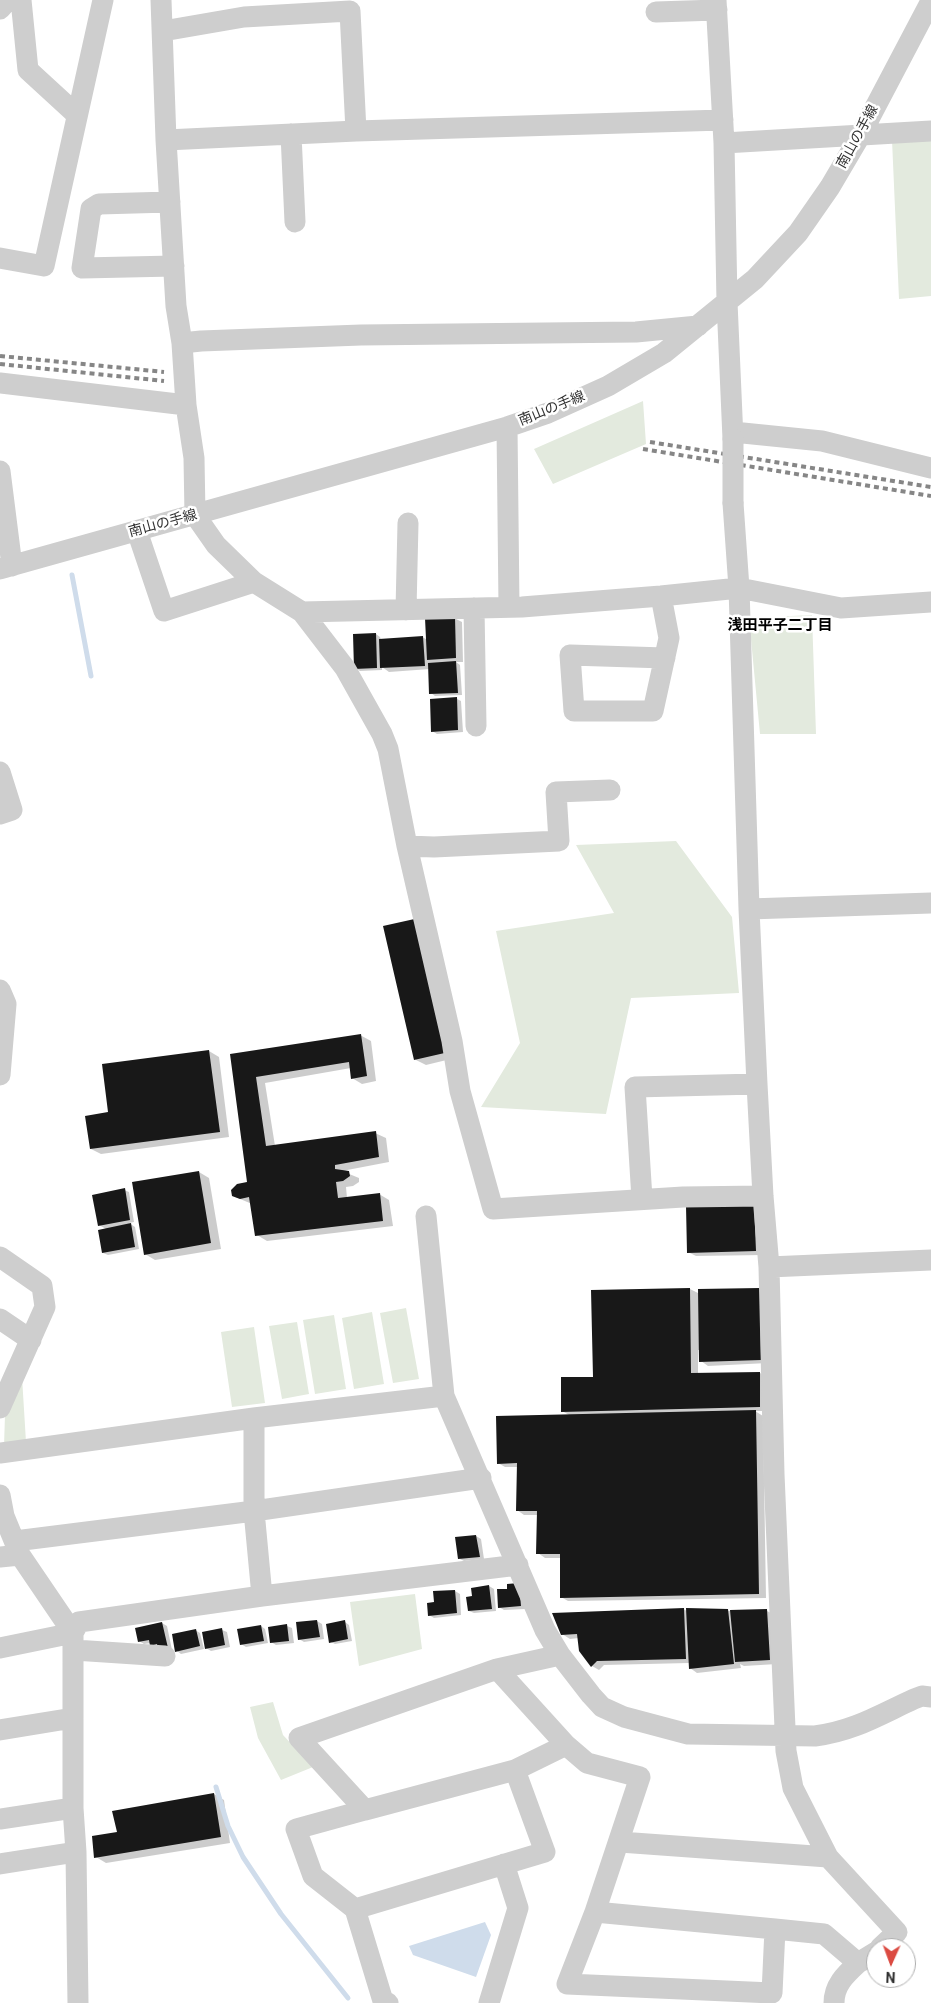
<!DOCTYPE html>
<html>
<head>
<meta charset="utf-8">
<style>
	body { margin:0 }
	#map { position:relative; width:931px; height:2003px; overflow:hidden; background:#fff; font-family:Roboto,sans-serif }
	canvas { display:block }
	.north { position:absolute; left:866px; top:1938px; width:50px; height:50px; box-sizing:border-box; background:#fff; border:1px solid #adadad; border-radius:50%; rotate:182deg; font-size:14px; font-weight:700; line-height:20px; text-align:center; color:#313131 }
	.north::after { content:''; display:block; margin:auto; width:18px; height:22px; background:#db4a41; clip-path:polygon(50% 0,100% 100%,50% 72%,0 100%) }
</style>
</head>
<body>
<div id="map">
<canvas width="931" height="2003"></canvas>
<div class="north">N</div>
</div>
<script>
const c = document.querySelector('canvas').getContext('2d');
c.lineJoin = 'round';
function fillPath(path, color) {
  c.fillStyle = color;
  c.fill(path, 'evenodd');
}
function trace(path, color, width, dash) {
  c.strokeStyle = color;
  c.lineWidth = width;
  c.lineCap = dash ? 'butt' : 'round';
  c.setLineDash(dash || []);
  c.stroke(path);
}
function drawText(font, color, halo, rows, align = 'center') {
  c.font = font + ' Roboto,"Noto Sans JP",sans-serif';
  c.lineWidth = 5;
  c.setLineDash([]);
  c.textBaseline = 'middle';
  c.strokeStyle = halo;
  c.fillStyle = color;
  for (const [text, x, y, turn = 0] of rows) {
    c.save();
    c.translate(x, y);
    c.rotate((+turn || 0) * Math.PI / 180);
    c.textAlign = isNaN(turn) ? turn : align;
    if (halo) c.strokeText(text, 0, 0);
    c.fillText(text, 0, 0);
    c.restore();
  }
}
const green = new Path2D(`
	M931 137V296L899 299 892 140Z
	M643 401 646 444 553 484 534 449Z
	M812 615 816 734H760L749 618Z
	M676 841 732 917 739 993 631 998 606 1114 481 1107 520 1043 496 931 614 913 576 845Z
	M406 1308 419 1379 393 1383 380 1313Z
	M372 1312 384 1384 354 1389 342 1318Z
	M334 1315 346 1389 315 1394 303 1320Z
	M297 1322 309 1394 282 1399 269 1326Z
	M254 1327 265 1403 232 1407 221 1332Z
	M22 1377 26 1442 4 1446 5 1415Z
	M415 1594 422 1649 359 1666 350 1602Z
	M273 1702 283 1735 313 1767 281 1780 258 1738 250 1707Z`);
const water = new Path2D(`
	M485 1922 491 1935 476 1977 413 1955 409 1946Z`);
const shadow = new Path2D(`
	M454 618 462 622 463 662H456L460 665 462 695 435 696 431 693 430 669 389 672 382 667V670L360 671 356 668 376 634 380 637 381 640 422 637 428 640Z
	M457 699 461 701 463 732 437 734 432 731Z
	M385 927 459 1057 426 1065 416 1060Z
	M360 1035 371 1041 376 1081 362 1084 352 1078 351 1068 265 1083 275 1146 375 1133 386 1138 389 1162 342 1171 359 1178V1182L353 1186 346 1187 347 1198 379 1194 389 1200 393 1226 267 1241 257 1235 252 1204 233 1196 248 1183 232 1055Z
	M209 1051 219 1057 229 1137 101 1154 91 1149 110 1113Z
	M199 1172 209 1178 221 1249 155 1260 145 1254Z
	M124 1190 129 1192 134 1222 129 1223 135 1227 139 1249 108 1255 103 1253 106 1229 99 1225Z
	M753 1206 763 1255 696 1256 688 1252Z
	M690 1289 700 1294 768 1363 708 1366 701 1361 700 1350H698V1374L760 1373 767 1377V1411H755L763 1416 766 1598 568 1601 561 1597V1558H545L538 1553V1515H524L517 1510 518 1467H505L498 1463 571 1416 562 1411 595 1378Z
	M476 1536 481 1539 484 1559 464 1561 460 1559Z
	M489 1586 494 1589 496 1611 474 1613 469 1611 474 1597Z
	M524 1587 525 1609 504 1610 499 1607Z
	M455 1591 460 1594 461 1615 434 1618 429 1615 436 1603Z
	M683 1609 687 1611H767L775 1615 777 1664 744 1666 740 1664 741 1668 697 1673 690 1668 689 1663 604 1665 599 1670 592 1666 580 1651 579 1638 570 1639 562 1634Z
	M317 1621 322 1624 324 1639 304 1642 299 1639 297 1623Z
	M345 1622 349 1625 352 1641 335 1644 331 1642Z
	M162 1623 167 1626 172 1650 164 1651 151 1643 144 1644 139 1641Z
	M261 1626 265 1629 268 1643 246 1647 241 1644Z
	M287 1626 292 1628 294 1643 276 1645 271 1642Z
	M195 1630 200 1633 204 1649 181 1654 177 1651Z
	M222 1630 227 1632 230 1647 211 1651 206 1648Z
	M214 1794 224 1800 230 1843 106 1863 96 1857 118 1833Z`);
const stream = new Path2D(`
	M72 575 91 676
	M216 1787 228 1826 243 1857 281 1914 348 1998`);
const building = new Path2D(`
	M455 617 456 658 427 660 425 618Z
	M376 633 377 668 354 669 353 634Z
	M423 636 425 666 380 668 379 639Z
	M456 661 458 693 429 694 428 663Z
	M457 697 458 730 431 732 430 699Z
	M419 918 449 1052 414 1060 383 926Z
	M361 1034 367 1076 351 1079 349 1062 256 1077 266 1146 376 1131 379 1157 335 1165V1169L349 1171 350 1176 343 1181 336 1182 338 1198 380 1193 383 1221 255 1236 249 1197 240 1199 232 1196 231 1190 237 1184 247 1182 230 1054Z
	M209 1050 220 1132 90 1149 85 1116 108 1112 102 1064Z
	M199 1171 211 1243 144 1255 132 1182Z
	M125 1188 130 1220 98 1226 92 1195Z
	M754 1205 756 1251 687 1253 686 1206Z
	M131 1223 135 1247 102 1253 98 1230Z
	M690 1288 691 1373 760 1372V1407L561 1412V1377H593L591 1290Z
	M760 1288 761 1360 699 1362 698 1289Z
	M756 1410 759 1594 560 1598V1554H536L537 1511H516L517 1463 497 1464 496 1416Z
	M476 1535 480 1557 458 1559 455 1537Z
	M519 1583 521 1606 498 1608 497 1589H507V1584Z
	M489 1585 492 1609 468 1611 466 1597 472 1596 471 1588Z
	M455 1590 457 1613 428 1616 427 1603 434 1602 433 1591Z
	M684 1608 686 1659 597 1661 591 1667 579 1651 577 1634 561 1635 552 1613Z
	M686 1608 728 1609 734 1664 689 1669Z
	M767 1609 770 1660 735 1662 730 1610Z
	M317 1620 320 1637 298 1640 296 1622Z
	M345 1620 348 1639 329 1643 326 1624Z
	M162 1622 168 1648 158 1649 157 1644 150 1646 149 1640 138 1642 135 1628Z
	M287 1624 289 1641 270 1643 268 1627Z
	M261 1625 264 1641 240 1645 237 1629Z
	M222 1628 225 1645 205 1649 202 1632Z
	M196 1629 200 1646 175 1652 172 1634Z
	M214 1793 221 1837 94 1858 92 1836 117 1832 112 1811Z`);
const minor = new Path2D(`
	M21 0 28 70 77 115
	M161 0 166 140 176 306 182 343 186 405 194 458 195 515 216 545 254 582 302 612 345 668 382 734 388 749 407 846 452 1041 460 1091 493 1209 683 1197 763 1196
	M716 0 724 143 727 302 733 439
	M0 9 8 0
	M656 12 717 10
	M163 31 244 17 350 11 356 131
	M291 134 295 222
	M166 140 356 131 723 120
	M724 143 931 131
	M170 202 99 204 91 209 82 268 174 266
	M0 258 44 266 103 0
	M182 343 201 341 361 335 636 332 698 326
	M0 383 186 405
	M507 427 509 607
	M733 432 822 441 931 468
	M0 471 12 566
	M733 503 739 588 749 909 757 1084 763 1196 769 1267 774 1474 786 1751 793 1788 828 1857 897 1932 880 1948
	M137 531 164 611 254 582
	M0 569 507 427 548 413 608 386 664 353 755 279 798 233 830 187 860 136 931 1
	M661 596 669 638 653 711H574L570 655 665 658
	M474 608 476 726
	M406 610 408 523
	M302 612 522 607 661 596 739 588 841 608 931 602
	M0 772 12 810 0 814
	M407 846 434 847 559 841 556 792 610 790
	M749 909 931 903
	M0 990 6 1004 0 1075
	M642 1199 635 1087 757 1084
	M426 1216 444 1396 545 1630 560 1655 591 1695 602 1707 624 1717 688 1734 815 1736C854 1731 879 1715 914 1699L922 1696 931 1697
	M0 1257 42 1286 45 1307 0 1408
	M769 1267 931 1260
	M0 1319 31 1340
	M254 1418V1511L262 1596
	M0 1453 254 1418 444 1396
	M0 1495 4 1516 20 1555 73 1633V1808L76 1852 78 2003
	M15 1541 254 1511 481 1478
	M0 1557 20 1555
	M0 1648 73 1633 79 1622 262 1596 518 1565
	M74 1650 165 1656
	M497 1669 566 1745 515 1770 365 1810 299 1738 497 1669 560 1655
	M0 1730 73 1718
	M566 1745 587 1763 640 1777 595 1912 567 1984 772 1993 775 1929 595 1912
	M365 1810 296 1829 313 1876 355 1909 545 1852 515 1770
	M0 1819 73 1808
	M620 1842 828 1857
	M0 1864 76 1852
	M355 1909 383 2001 388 2003
	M775 1929 824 1934 858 1963 876 1952
	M489 2003 518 1908 504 1864
	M834 2003C834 1985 845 1975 858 1963`);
const rail = new Path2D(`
	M0 356 164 372
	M0 364 164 381
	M650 442 931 487
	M643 449 931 496`);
const minorBridge = new Path2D(`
	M733 439V503`);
const streetNames = [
	["南山の手線",858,137,-61],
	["南山の手線",552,409,-22],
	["南山の手線",163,524,-15]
];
const neighbourhoodNames = [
	["浅田平子二丁目",780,626]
];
fillPath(green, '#e3eade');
fillPath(water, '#cfdceb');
fillPath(shadow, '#0003');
trace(stream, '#cfdceb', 5);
fillPath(building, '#181818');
trace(minor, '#cecece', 21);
trace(rail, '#868686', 4, [5, 4]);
trace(minorBridge, '#cecece', 21);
drawText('14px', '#313131', '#fff', streetNames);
drawText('bold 15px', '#000', '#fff', neighbourhoodNames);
</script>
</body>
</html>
